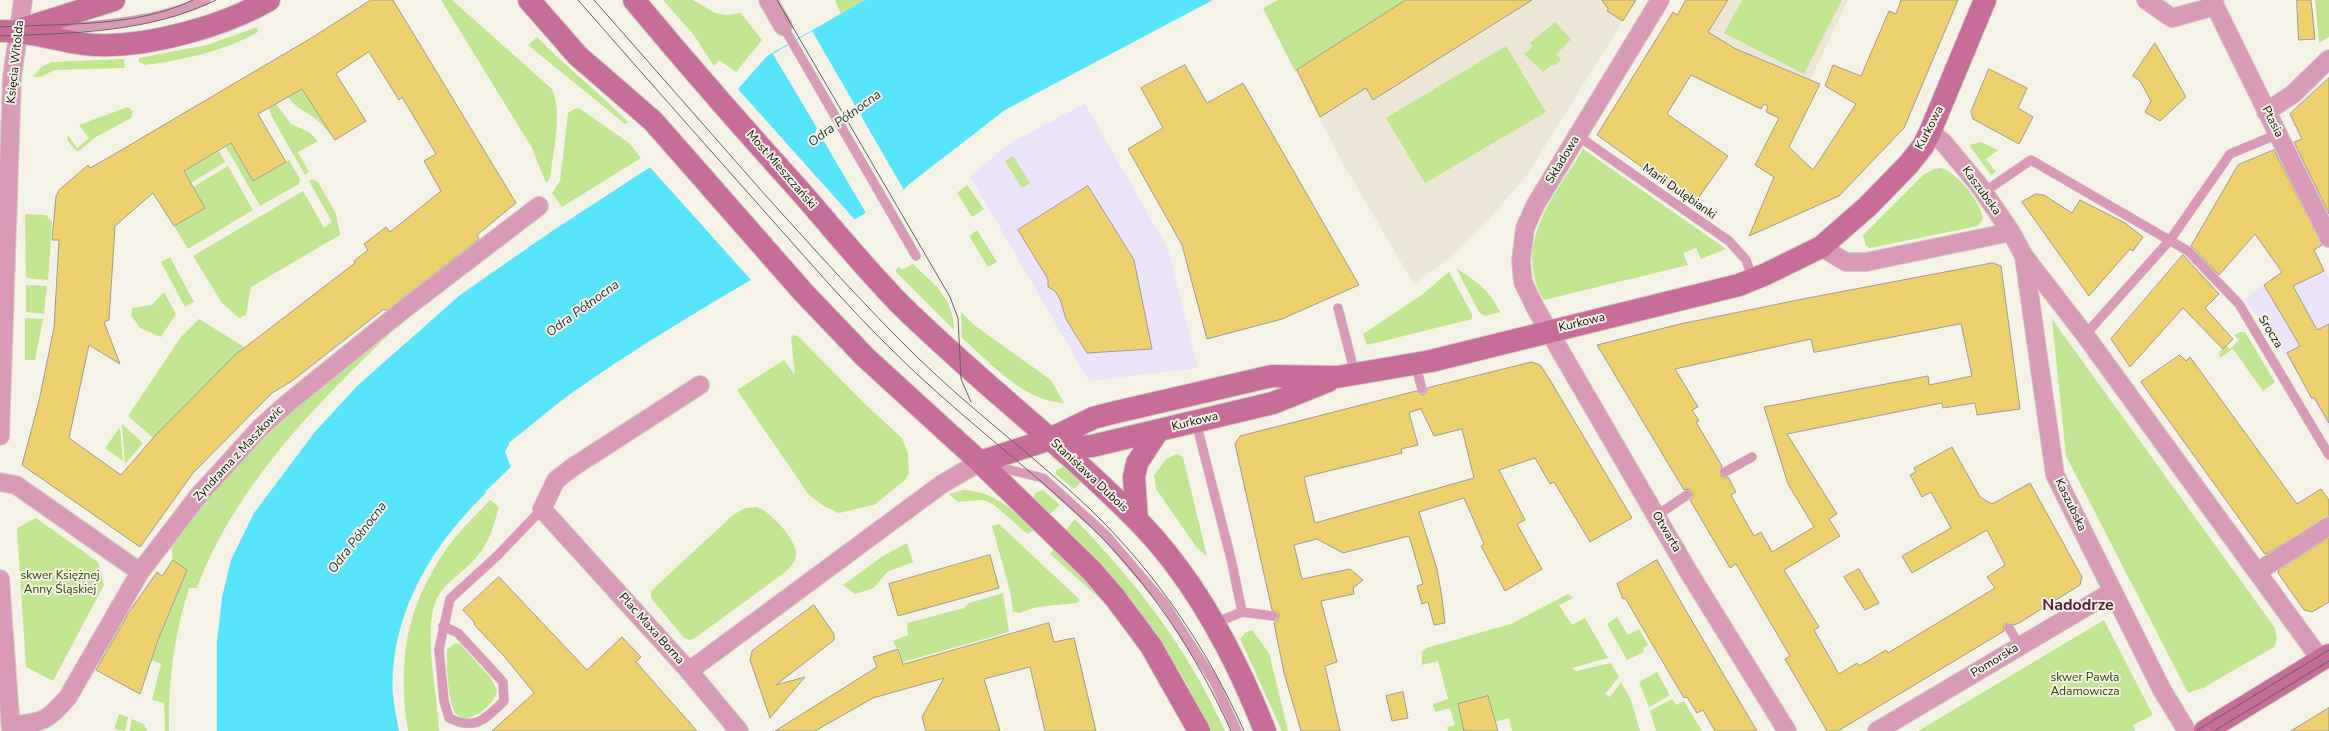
<!DOCTYPE html>
<html>
<head>
<meta charset="utf-8">
<style>
	body { margin:0 }
	canvas { display:block; background:#f5f3e8 }
</style>
</head>
<body>
<canvas width="2329" height="731"></canvas>
<script>
const c = document.querySelector('canvas').getContext('2d');
c.lineJoin = 'round';
function fillPath(path, color) {
  c.fillStyle = color;
  c.fill(path, 'evenodd');
}
function trace(path, color, width, dash) {
  c.strokeStyle = color;
  c.lineWidth = width;
  c.lineCap = dash ? 'butt' : 'round';
  c.setLineDash(dash || []);
  c.stroke(path);
}
function drawText(font, color, halo, rows, align = 'center') {
  c.font = font + ' "Nunito Sans",sans-serif';
  c.lineWidth = 4;
  c.setLineDash([]);
  c.textBaseline = 'middle';
  c.strokeStyle = halo;
  c.fillStyle = color;
  for (const [text, x, y, turn = 0] of rows) {
    c.save();
    c.translate(x, y);
    c.rotate((+turn || 0) * Math.PI / 180);
    c.textAlign = isNaN(turn) ? turn : align;
    if (halo) c.strokeText(text, 0, 0);
    c.fillText(text, 0, 0);
    c.restore();
  }
}
const commercial = new Path2D(`
	M1085 104 1168 249 1198 368 1089 381 970 176 1012 142Z
	M2315 249 2329 278V428L2292 364 2244 299Z`);
const built = new Path2D(`
	M1279 0H1636L1529 172 1488 221 1451 257 1414 284 1346 169 1263 8Z
	M1686 0H1848L1810 80 1736 49 1677 15Z`);
const green = new Path2D(`
	M441 0H452L552 89C563 113 553 153 550 179L546 183 532 148Z
	M663 0H693L715 13 727 15 741 13 762 40 736 72 719 60 714 66 693 34Z
	M835 0H865L841 14Z
	M1278 0H1404L1405 1 1295 71 1263 8Z
	M1742 0H1842L1804 74 1724 33Z
	M2315 0H2329V37L2319 43Z
	M1555 22 1571 39 1556 54 1561 59 1555 66 1553 64 1543 72 1524 54 1533 46 1530 43Z
	M257 27 258 32C224 51 184 60 145 65L139 62V58L207 45Z
	M537 37C566 67 599 92 628 122L625 124 528 45Z
	M1506 46 1546 112 1425 183 1386 118Z
	M124 59 125 68 55 70 40 77H33L41 67 52 62Z
	M302 89 335 140C330 134 324 126 318 121 306 110 299 112 288 97Z
	M276 104 291 124 309 132 318 141 298 152 309 172 305 175 272 117 269 108Z
	M128 107 133 111 131 118 96 137 79 151 75 150 67 140 68 135 77 148 89 138 79 125Z
	M579 108 629 143 641 158 562 207 552 193 560 181 568 113 574 109Z
	M1981 142 1998 150 1986 159 1996 172 1991 175 1969 145Z
	M231 144 253 181 289 160 300 179 299 184 260 206 226 147Z
	M1583 149 1709 237 1726 249 1701 259 1696 248 1683 253 1688 265 1544 300C1511 244 1555 196 1583 149Z
	M219 151 225 162 191 183 184 171Z
	M1013 156 1030 183 1022 188 1005 161Z
	M228 166 253 210 188 249 174 226 205 208 193 187Z
	M1941 168C1957 172 1982 203 1983 219L1978 226 1870 248 1866 246 1863 235 1923 175 1934 169Z
	M312 179 318 182 336 214 340 235 251 287 246 315 239 318 222 303 193 256 303 191 324 228 332 222 309 181Z
	M967 185 984 209 972 217 957 193Z
	M25 214 46 215 52 222 48 280 26 278Z
	M977 230 997 262 988 267 969 236Z
	M170 257 194 302 185 307 161 262Z
	M913 264C935 286 953 296 954 330L895 271 899 267 902 270Z
	M1456 268C1478 283 1488 288 1500 312L1485 316 1479 312Z
	M1449 272 1472 314V319L1367 345 1363 334 1423 294Z
	M26 285 47 286 44 314 26 312Z
	M164 292 176 314 161 337 140 328 131 315 132 308 152 305Z
	M961 312 974 325 1051 380 1064 403C1023 401 992 364 962 338Z
	M25 318 43 319 35 360H25Z
	M199 319 246 348 153 438 128 416 181 337Z
	M406 319C326 393 235 484 197 588H189C174 635 168 682 169 731H165L164 703 152 700 161 664 151 660 158 640 187 570 173 560 171 545 193 516 273 427Z
	M2052 319 2275 628 2277 639 2274 647 2203 688 2188 693 2066 456Z
	M2240 332H2245L2275 382 2263 391 2233 349 2220 358 2219 353 2225 345 2230 349 2239 340 2234 335Z
	M794 335 798 336 865 404 902 438 908 454 909 473 905 480 874 505 839 513 824 506 809 495 737 390 784 360 795 375 791 337Z
	M122 424 143 443 125 464Z
	M120 427 123 461 105 448Z
	M1177 454 1183 457 1207 556 1197 548 1156 489 1154 475 1166 459Z
	M1063 467 1082 481 1074 489 1056 474V470Z
	M964 490C997 492 1011 510 1035 530L1027 534 993 504 984 500 958 502 949 494Z
	M1043 490 1060 505 1049 515 1033 501 1035 493Z
	M490 500 499 507C492 531 489 545 471 563 460 574 444 584 437 598 422 630 438 695 439 731H408C397 660 406 607 447 548 459 531 476 515 490 500Z
	M757 507C771 512 796 539 796 554 796 562 789 569 784 573L695 638 690 640 684 638 651 598V591L733 515 745 508Z
	M36 518 98 562 104 585 53 681 26 667 17 528Z
	M1075 519C1138 585 1187 647 1225 731H1210C1178 654 1122 589 1066 530Z
	M999 524 1080 600 1077 603 1037 607 1019 613 1013 612 1010 591 992 526Z
	M907 543 913 562 887 572 874 588 855 594 843 585 883 556Z
	M1055 547 1095 589 1107 605 1050 554Z
	M1003 593 1009 632 903 662 899 648H896L893 641 908 635 907 623 964 608 969 603Z
	M1568 594 1573 598 1559 605 1572 625 1585 618 1608 658 1572 668 1576 671 1611 663 1619 677 1605 694 1610 697 1621 682 1631 700 1640 731H1512L1509 718 1460 731H1448L1447 727 1455 725 1450 708 1435 712 1433 704 1448 699 1438 661 1422 665V652L1426 648 1511 624Z
	M1617 617 1628 635 1639 629 1648 645 1643 648 1644 652 1627 660 1607 624Z
	M2104 620 2153 715 2133 725 2135 731H1918Z
	M1252 630 1269 653 1288 731H1282L1240 639 1245 633Z
	M456 643 460 644 490 677 497 690C496 705 465 730 454 711 448 698 446 663 447 649Z
	M1657 672 1670 695 1649 707 1639 682Z
	M1672 699 1676 705 1684 701 1702 731H1656L1650 711Z
	M119 714 128 717 125 731 114 729Z
	M131 719 144 724 147 731H130Z`);
const water = new Path2D(`
	M865 0H1213L1005 110 908 185 904 190C792 258 676 319 569 395 549 410 529 427 510 442L505 452 511 467 485 492 486 493C431 546 389 616 393 695 394 707 397 719 399 731H217V642L222 597 231 560 254 513 314 433 357 386 460 295 552 231 658 162 738 89 767 56Z`);
const pier = new Path2D(`
	M812 31 856 107 863 110 861 116 904 190 866 213 822 138 819 139 814 136 817 128 773 54Z
	M737 88 856 221 752 281 648 165 657 160Z`);
const building = new Path2D(`
	M371 0H393L516 203 477 235 479 239 386 311 384 309 292 381 272 393 193 473 140 547 22 465 39 401 54 328 59 240H52L56 196 59 190 88 165 90 168 106 159 313 37ZM369 52 399 100 402 97 436 154 424 161 441 191 390 232 386 227 364 244 368 250 354 261 355 263 235 355 153 438 121 475 69 438 89 345 120 364 104 322 109 320 115 226 153 193 174 226 205 208 184 171 231 143 253 181 286 162 258 114 302 89 335 140 366 121 336 74Z
	M1406 0H1532L1373 100 1366 88 1320 117 1297 70Z
	M1602 0H1636L1623 21 1607 11 1608 9Z
	M1686 0H1728L1708 32 1736 49 1820 84 1789 147 1813 170 1856 104 1825 86 1833 65 1861 76 1889 11 1896 14 1901 0H1958L1904 128 1839 196 1749 236 1774 177 1755 165 1779 118 1766 112 1768 106 1764 104 1761 109 1691 75 1667 114 1728 156 1694 204 1597 135 1673 12 1677 15Z
	M2297 0H2311L2315 39 2299 40Z
	M2155 43 2186 97 2160 121 2145 112 2151 101 2140 81 2133 76Z
	M1185 65 1207 103 1243 83 1359 285 1282 319 1207 339 1182 245 1128 149 1163 128 1141 88Z
	M1989 69 2027 88 2018 108 2033 117 2019 144 1973 119 1971 112Z
	M2329 78V214L2294 142 2302 139 2290 114Z
	M2274 150 2322 245 2314 250 2324 271 2293 286 2317 330 2329 324V423L2314 397 2312 399 2287 353 2300 346 2264 285 2282 272 2255 234 2219 275 2191 246 2238 165Z
	M1088 186 1134 260 1152 349 1087 353 1066 319 1060 299 1055 291 1048 287V279L1018 230Z
	M2036 194 2044 195 2072 213 2080 200 2125 223 2143 237 2133 251 2130 249 2089 296 2022 202Z
	M2183 255 2219 294 2205 308 2233 339 2223 349 2183 308 2130 367 2111 339Z
	M1993 263 2001 266 2020 409 1977 415 1975 403 1943 408 1942 403 1787 434 1837 514 1829 519 1840 536 1784 570 1819 627 1814 630 1839 674 1857 663 1859 666 1886 650 1888 653 1995 588 1987 577 2005 565 1987 530 1912 573 1902 556 1951 528 1931 492 1922 497 1910 475 1916 472 1914 468 1952 447 1980 497 1992 504 2030 483 2082 577 2080 585 2019 623 2014 625 2006 623 2004 626V631L1838 731H1827L1785 659 1790 656 1736 564 1730 568 1690 500 1693 497 1692 492 1689 489 1684 490 1597 345 1680 324 1803 299ZM1961 324 1972 376 1929 385 1928 376 1764 407 1788 484 1814 527 1772 552 1761 532 1754 536 1731 495 1736 492 1728 477H1722L1720 475 1722 466 1696 422 1699 421 1692 410 1698 407 1675 369 1811 339 1814 352Z
	M2180 355 2186 361 2190 357 2297 504 2321 489 2329 500V516L2266 554 2264 553 2141 382Z
	M1532 362 1540 365 1550 380 1632 518 1590 542 1554 482 1550 484 1535 458 1499 470 1525 520 1517 524 1542 569 1505 591 1481 546 1484 544 1464 498 1419 512 1437 569 1442 598 1445 623 1434 625 1428 602 1422 604 1417 586 1423 584 1409 536 1343 553 1317 539 1294 545 1302 579 1350 569 1363 580 1353 588 1354 594 1321 601 1337 662 1325 666 1340 731H1301L1284 673 1274 623 1278 619 1279 614 1272 610 1235 444 1240 436 1416 391 1423 395 1426 393 1428 388ZM1421 409 1434 436 1462 429 1474 478 1315 523 1304 477 1402 453 1401 449 1418 445 1409 413Z
	M2329 538V602L2312 612 2304 610 2278 573 2279 570Z
	M990 555 999 588 898 616 889 584Z
	M173 560 187 570 158 640 140 694 96 670 129 612 157 572 162 576Z
	M1657 560 1682 604 1757 731H1715L1703 710 1697 713 1687 697 1684 698 1625 598 1623 599 1617 584Z
	M1859 569 1879 603 1865 610 1844 577Z
	M499 577 587 670 622 637 641 657 636 662 697 731H492L534 693 504 656 479 630 474 624 475 623 463 610Z
	M814 605 834 634V640L776 685 805 677 770 718 750 660 752 651Z
	M1049 623 1054 642 1074 638 1096 731H1045L1030 667 984 679 1000 731H926L922 717 944 678 873 698 815 731H775L877 667 873 657 898 649 903 664Z
	M1403 692 1408 718 1392 721 1386 696Z
	M1488 696 1498 731H1464L1458 704Z
	M2329 708V731H2291Z`);
const lane = new Path2D(`
	M783 26 916 256
	M51 29C105 25 155 22 206 0
	M1578 136 1729 241 1746 260 1753 279
	M1984 192 2031 160 2188 251 2239 304 2329 455
	M1338 308 1355 374
	M2085 335 2170 240 2230 154 2278 134
	M1415 363 1422 389
	M1196 422 1232 563 1242 612
	M990 465 1043 478 1105 534 1164 603 1214 681 1237 731
	M1725 472 1752 457
	M1656 516 1687 495
	M1215 623 1242 612 1273 616
	M443 626 458 633 503 682 504 701C485 719 476 731 449 718L444 701 439 649 450 599 497 556 542 509
	M2009 628 2020 646`);
const street = new Path2D(`
	M768 0 783 26
	M1660 0 1536 204 1525 228 1521 261 1523 282 1536 309 1688 571 1787 731
	M2146 0 2172 18 2215 6
	M2214 0 2215 6 2329 238
	M2266 112 2293 94 2329 59
	M1930 132 1943 142 1978 184 2011 232 2024 256 2085 335 2321 660
	M1821 247 1846 262H1866L2011 232
	M2024 257 2055 475 2162 690 2187 731
	M700 385 573 467 556 480 542 509 689 671 739 731
	M0 436 12 77 23 0
	M0 482 16 485 140 572
	M2257 572 2329 526
	M0 579 11 731
	M689 671 942 484 980 462
	M11 725C43 723 47 721 68 697L140 572 199 495 261 427 289 402 403 310 539 206
	M1877 731 2113 591`);
const secondary = new Path2D(`
	M529 0 578 56 653 121 803 292 865 357 980 462 1092 571 1116 599 1151 646 1199 731
	M634 0C688 65 744 129 801 192 833 229 864 267 898 302 974 378 1061 443 1136 519 1195 578 1235 655 1265 731
	M19 30 114 0
	M0 31C33 30 64 44 96 45 149 47 224 26 269 0
	M1053 440 1076 447 1092 446 1273 403 1328 381
	M980 462 1050 439 1093 418 1112 413 1272 376 1337 377 1431 361 1739 285 1766 274 1821 247 1867 207 1908 165 1923 146 1930 132 1985 0
	M1137 520 1134 477 1137 463 1158 431
	M2205 731 2329 655`);
const tram = new Path2D(`
	M578 0C640 71 702 141 765 212 806 258 847 306 892 350 954 412 1025 464 1088 524 1149 582 1197 655 1231 731
	M594 0C652 66 709 131 767 197 816 251 864 305 916 356 971 410 1034 456 1090 509 1156 573 1207 648 1244 731
	M777 0 950 297 958 318 961 379 971 402
	M0 27C63 23 135 28 193 0
	M0 36C73 33 149 33 216 0
	M2196 731 2329 650
	M2214 731 2329 661`);
const streetNames = [
	["Księcia Witolda",16,62,-84],
	["Ptasia",2272,122,63],
	["Kurkowa",1930,128,-63],
	["Składowa",1563,160,-59],
	["Most Mieszczański",781,170,49],
	["Kaszubska",1981,191,54],
	["Marii Dulębianki",1679,192,35],
	["Kurkowa",1582,323,-14],
	["Srocza",2270,332,59],
	["Kurkowa",1195,422,-14],
	["Zyndrama z Maszkowic",239,454,-47],
	["Stanisława Dubois",1089,476,43],
	["Kaszubska",2070,505,64],
	["Otwarta",1666,532,59],
	["Plac Maxa Borna",651,629,48],
	["Pomorska",1995,661,-31]
];
const parkNames = [
	["skwer Księżnej",60,576],
	["Anny Śląskiej",60,590],
	["skwer Pawła",2085,678],
	["Adamowicza",2085,692]
];
const waterNames = [
	["Odra Północna",845,119,-36],
	["Odra Północna",583,309,-36],
	["Odra Północna",358,538,-52]
];
const districtNames = [
	["Nadodrze",2078,606]
];
fillPath(commercial, '#ece4fa');
fillPath(built, '#ece7d6');
fillPath(green, '#c2e592');
fillPath(water, '#58e5fb');
fillPath(pier, '#f5f3e8');
fillPath(building, '#ebd06d');
trace(building, '#9d9b91', 1);
trace(lane, '#d0cfc5', 10);
trace(street, '#d0cfc5', 20);
trace(secondary, '#d0cfc5', 24);
trace(lane, '#d89ab6', 9);
trace(street, '#d89ab6', 18);
trace(secondary, '#c66d99', 22);
trace(tram, '#64625c', 1);
drawText('12px', '#100f0b', '#f5f3e8', streetNames);
drawText('12px', '#2e4400', '#f5f3e8', parkNames);
drawText('italic 13px', '#20383c', '#f5f3e8', waterNames);
drawText('bold 16px', '#55173a', '#f5f3e8', districtNames);
</script>
</body>
</html>
